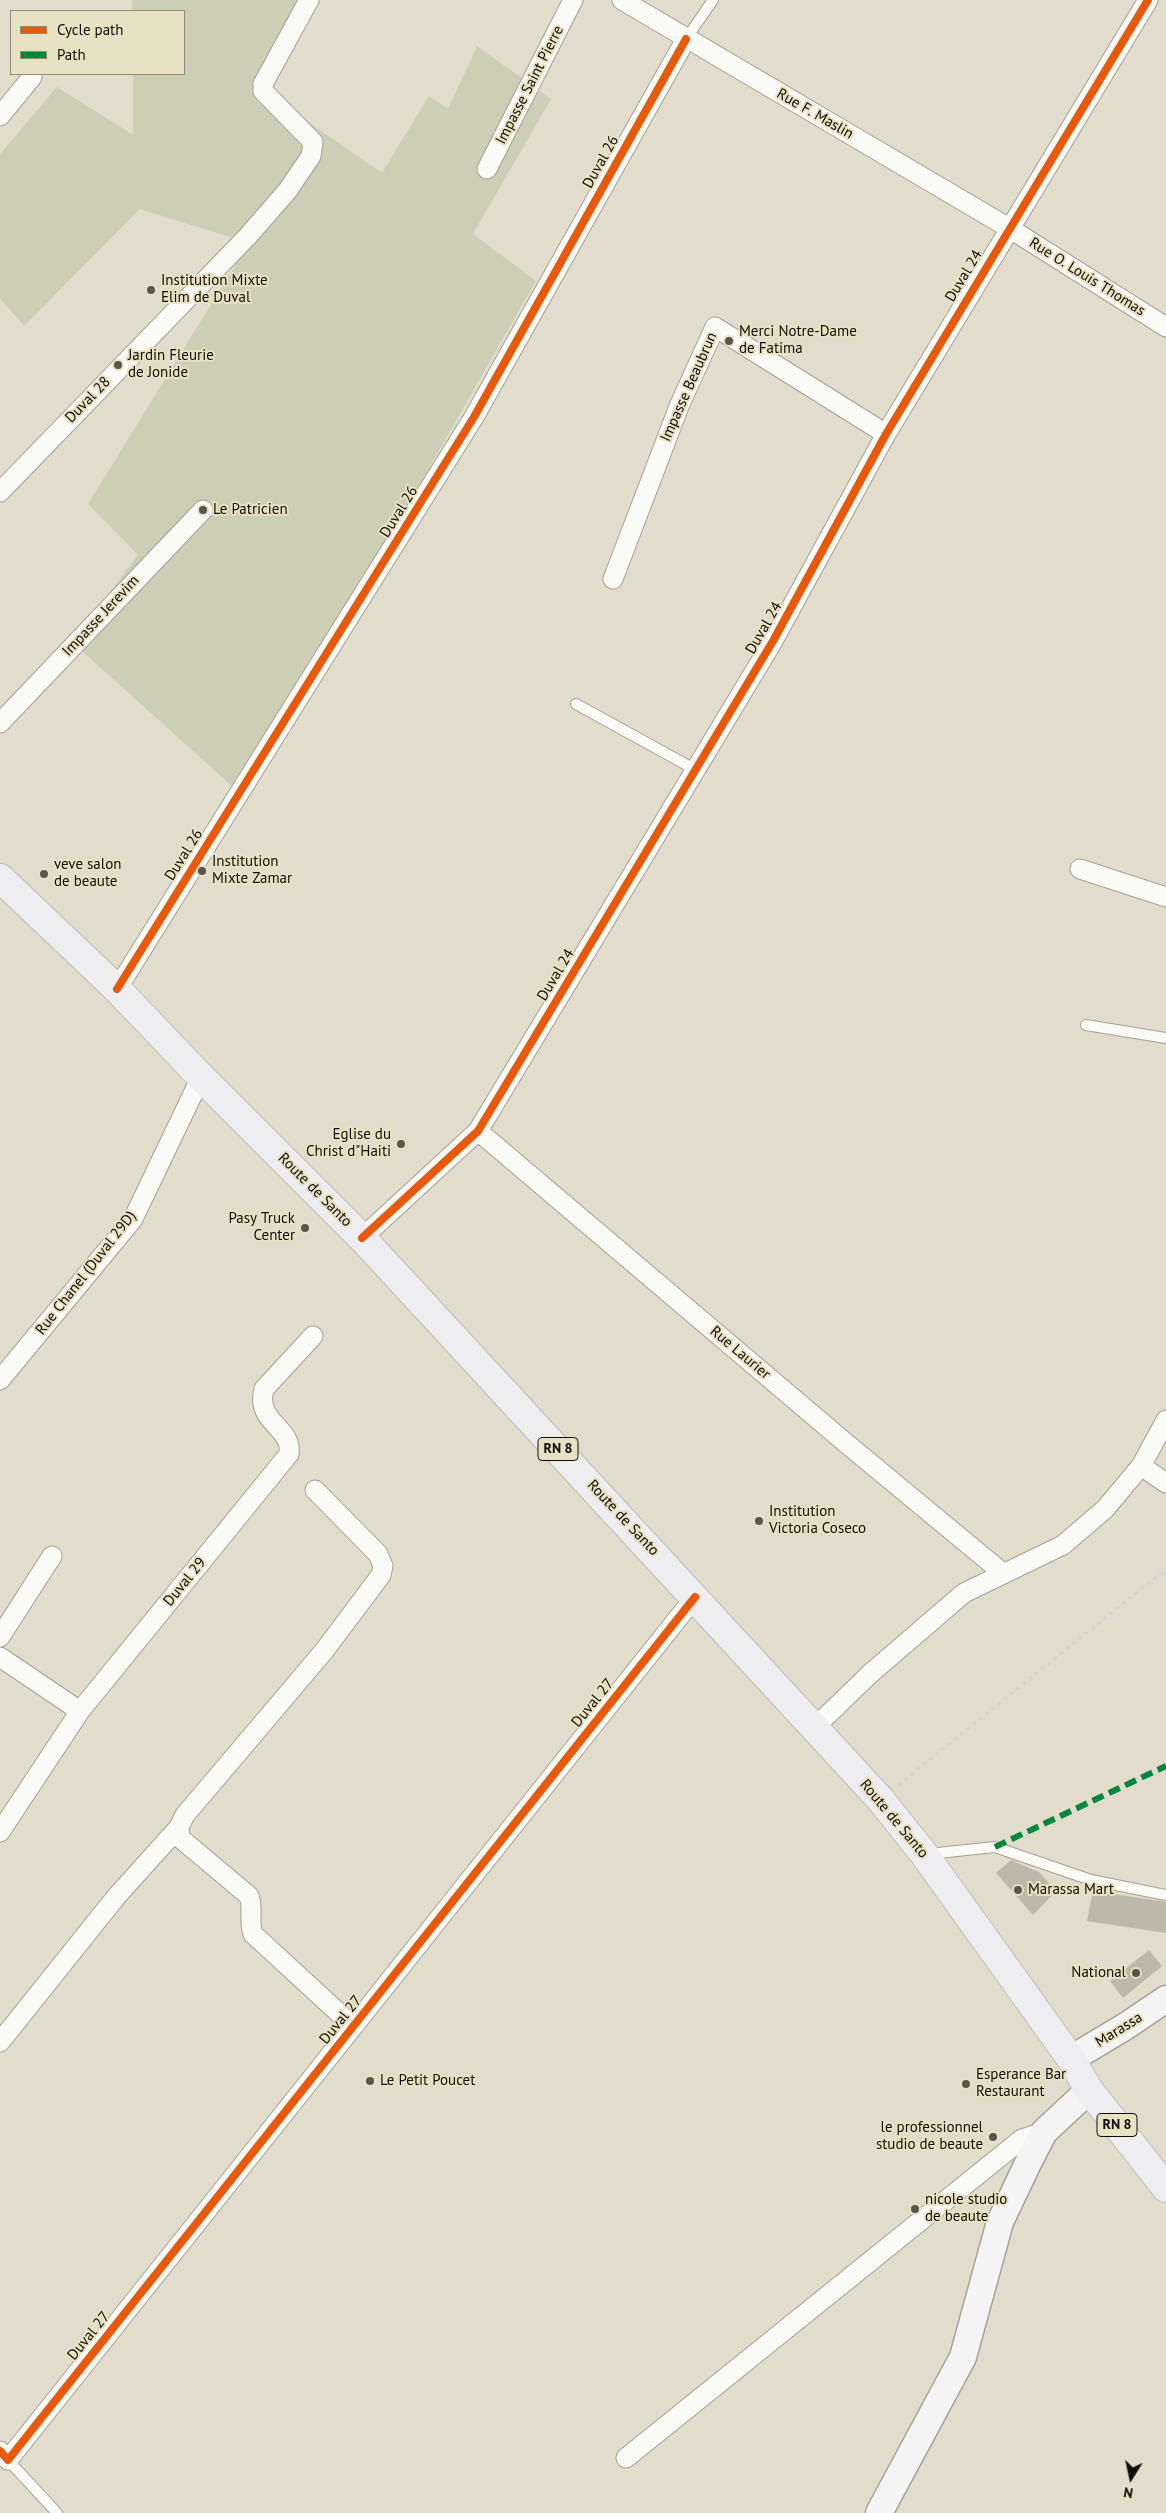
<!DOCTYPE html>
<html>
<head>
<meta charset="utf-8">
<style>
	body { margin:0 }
	#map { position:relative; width:1166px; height:2513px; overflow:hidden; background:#e1dccc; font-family:"PT Sans",sans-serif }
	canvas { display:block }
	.legend { position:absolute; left:10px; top:10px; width:175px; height:65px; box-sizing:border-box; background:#e9e1c4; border:1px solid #928c77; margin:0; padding:6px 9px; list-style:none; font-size:15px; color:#0f0c03 }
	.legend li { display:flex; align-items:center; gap:10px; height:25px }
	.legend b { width:25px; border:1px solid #928c77 }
	.north { position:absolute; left:1106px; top:2453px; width:50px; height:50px; -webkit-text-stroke:4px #e9e1c4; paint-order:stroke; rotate:190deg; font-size:14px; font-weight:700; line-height:20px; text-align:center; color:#0f0c03 }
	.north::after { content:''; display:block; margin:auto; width:18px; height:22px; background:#0f0c03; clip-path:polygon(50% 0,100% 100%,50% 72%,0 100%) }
</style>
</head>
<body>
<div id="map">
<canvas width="1166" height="2513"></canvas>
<ul class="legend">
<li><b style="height:6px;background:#e8590c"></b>Cycle path</li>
<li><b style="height:6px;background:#00873e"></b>Path</li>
</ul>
<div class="north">N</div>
</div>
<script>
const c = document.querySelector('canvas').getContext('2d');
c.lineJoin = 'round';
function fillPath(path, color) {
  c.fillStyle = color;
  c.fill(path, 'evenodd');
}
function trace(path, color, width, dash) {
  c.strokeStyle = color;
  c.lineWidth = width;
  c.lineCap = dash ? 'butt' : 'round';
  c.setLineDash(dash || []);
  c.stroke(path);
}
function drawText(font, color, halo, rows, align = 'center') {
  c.font = font + ' "PT Sans",sans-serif';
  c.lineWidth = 4;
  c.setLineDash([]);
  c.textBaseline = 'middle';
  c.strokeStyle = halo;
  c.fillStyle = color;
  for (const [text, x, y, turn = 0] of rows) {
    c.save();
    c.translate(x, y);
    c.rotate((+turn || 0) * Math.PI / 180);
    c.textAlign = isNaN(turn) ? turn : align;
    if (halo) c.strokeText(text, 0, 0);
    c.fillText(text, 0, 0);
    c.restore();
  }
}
const green = new Path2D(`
	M132 0H302L258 73 284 105 382 173 429 96 448 109 477 46 551 99 473 234 536 281 242 795 72 642 138 555 88 504 246 248 233 238 140 209 24 326 0 298V154L57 87 133 135V74H184V11H132Z`);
const building = new Path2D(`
	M1011 1860 1039 1872 1056 1891 1033 1915 996 1873Z
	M1093 1891 1166 1902V1933L1087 1921Z
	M1149 1950 1162 1966 1123 1998 1110 1981Z`);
const path = new Path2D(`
	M898 1785 1166 1569`);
const lane = new Path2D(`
	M686 39 713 0
	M576 704 696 770
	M1086 1025 1166 1038
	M928 1854 995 1847 1091 1880 1166 1895
	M8 2460 57 2513`);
const street = new Path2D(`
	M622 0 1009 228 1166 327
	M0 116 32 77
	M487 169 573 0
	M0 492 248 236 288 190 311 156 313 142 263 91V84L309 0
	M613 579 680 404 715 327 886 434
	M0 723 203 510
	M1080 869 1166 897
	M117 989 474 417 686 39
	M478 1131 847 1444 1004 1574
	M362 1238 478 1131 773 641 886 434 1148 0
	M0 1380 133 1219 201 1077
	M1141 1466 1166 1483
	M315 1490 378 1554 383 1566 381 1575 324 1651 185 1815 179 1827 180 1838 249 1896C254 1909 248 1920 253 1934L353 2026
	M0 1637 52 1556
	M0 1657 80 1711
	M814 1728 871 1673 964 1593 1063 1545 1105 1509 1141 1466 1166 1420
	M0 1832 80 1711 289 1454C293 1426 255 1424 264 1389L313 1336
	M0 2042 116 1897 179 1827
	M0 2451 8 2460 695 1597
	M626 2458 1022 2139 1044 2132`);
const secondary = new Path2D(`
	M1071 2059 1126 2026 1166 1999
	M879 2513 963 2357 1000 2222 1029 2161 1044 2132 1089 2090`);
const primary = new Path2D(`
	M0 878 117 989 201 1077 362 1238 880 1799 924 1854 1071 2059 1089 2090 1166 2188`);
const quiet = new Path2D(`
	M995 1847 1166 1766`);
const cycleway = new Path2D(`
	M117 989 474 417 686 39
	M362 1238 478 1131 773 641 886 434 1148 0
	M0 2451 8 2460 695 1597`);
const markers = [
	[151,290,5,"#585549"],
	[729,341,5,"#585549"],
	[118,365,5,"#585549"],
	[203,510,5,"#585549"],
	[202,871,5,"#585549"],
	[44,874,5,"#585549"],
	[401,1144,5,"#585549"],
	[305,1228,5,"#585549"],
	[759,1521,5,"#585549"],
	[1018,1890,5,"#585549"],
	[1136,1973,5,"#585549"],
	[370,2081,5,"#585549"],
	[966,2084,5,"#585549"],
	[993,2137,5,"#585549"],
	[915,2209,5,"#585549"]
];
const shields = [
	[558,1449,40],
	[1117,2125,40]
];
const shieldNames = [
	["RN 8",558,1449],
	["RN 8",1117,2125]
];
const streetNames = [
	["Impasse Saint Pierre",530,85,-63],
	["Rue F. Maslin",815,114,30],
	["Duval 26",601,162,-61],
	["Duval 24",964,276,-59],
	["Rue O. Louis Thomas",1087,277,32],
	["Impasse Beaubrun",689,387,-66],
	["Duval 28",88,400,-46],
	["Duval 26",399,512,-58],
	["Impasse Jerevim",101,616,-47],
	["Duval 24",764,628,-60],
	["Duval 26",184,855,-58],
	["Duval 24",556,975,-59],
	["Route de Santo",315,1190,45],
	["Rue Chanel (Duval 29D)",86,1273,-52],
	["Rue Laurier",740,1353,40],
	["Route de Santo",623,1518,47],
	["Duval 29",185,1582,-51],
	["Duval 27",593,1703,-51],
	["Route de Santo",894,1819,50],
	["Duval 27",341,2020,-51],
	["Marassa",1119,2030,-32],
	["Duval 27",89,2336,-51]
];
const poiNames = [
	["Institution Mixte",161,281],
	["Elim de Duval",161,298],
	["Merci Notre-Dame",739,332],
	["de Fatima",739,349],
	["Jardin Fleurie",128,356],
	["de Jonide",128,373],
	["Le Patricien",213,510],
	["Institution",212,862],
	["Mixte Zamar",212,879],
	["veve salon",54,865],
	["de beaute",54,882],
	["Eglise du",391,1135,"right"],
	["Christ d\"Haiti",391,1152,"right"],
	["Pasy Truck",295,1219,"right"],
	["Center",295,1236,"right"],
	["Institution",769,1512],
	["Victoria Coseco",769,1529],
	["Marassa Mart",1028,1890],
	["National",1126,1973,"right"],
	["Esperance Bar",976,2075],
	["Restaurant",976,2092],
	["Le Petit Poucet",380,2081],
	["le professionnel",983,2128,"right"],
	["studio de beaute",983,2145,"right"],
	["nicole studio",925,2200],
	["de beaute",925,2217]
];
fillPath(green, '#ccceb6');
fillPath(building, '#bcb8aa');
trace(lane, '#a4a194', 12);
trace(street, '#a4a194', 21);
trace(secondary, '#a4a194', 29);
trace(primary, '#c0bdb6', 30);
trace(path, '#d4d3cf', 3, [4, 4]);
trace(lane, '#fafaf7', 10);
trace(street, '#fafaf7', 19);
trace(secondary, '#f4f4f4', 26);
trace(primary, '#eeedf0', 28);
trace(quiet, '#00873e', 6, [12, 6]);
trace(cycleway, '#e8590c', 8);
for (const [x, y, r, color] of markers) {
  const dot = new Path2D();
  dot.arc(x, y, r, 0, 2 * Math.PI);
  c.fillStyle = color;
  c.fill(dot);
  trace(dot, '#e9e1c4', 2);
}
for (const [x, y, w] of shields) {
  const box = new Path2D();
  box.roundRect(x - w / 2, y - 11.5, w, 23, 4);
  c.fillStyle = '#e9e1c4';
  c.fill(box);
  trace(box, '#0f0c03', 1);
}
drawText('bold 14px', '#0f0c03', null, shieldNames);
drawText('15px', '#0f0c03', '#e9e1c4', streetNames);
drawText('15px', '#0f0c03', '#e9e1c4', poiNames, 'left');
</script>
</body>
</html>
